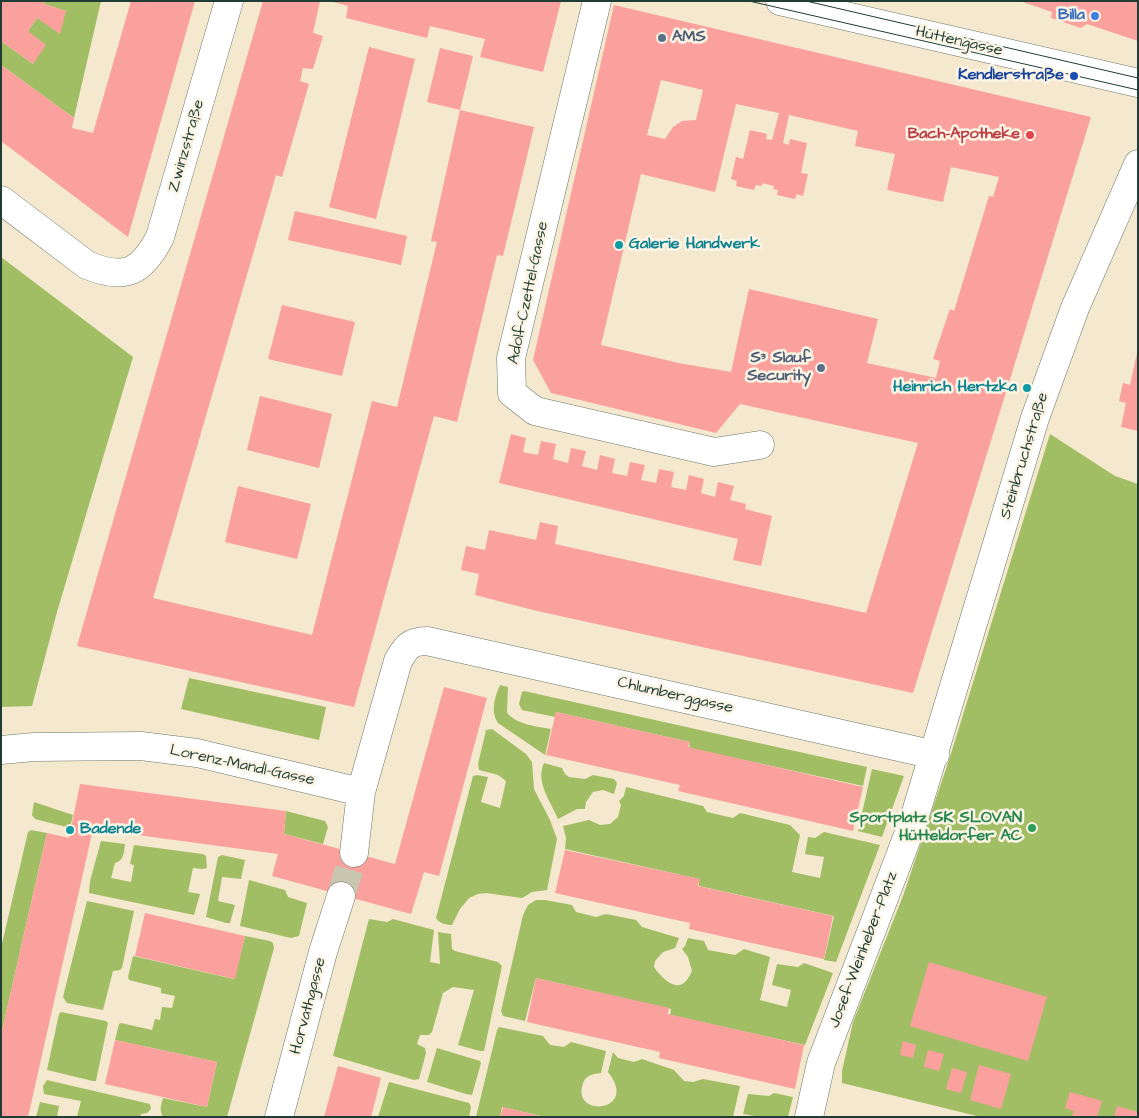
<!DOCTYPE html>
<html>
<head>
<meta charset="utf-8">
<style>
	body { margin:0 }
	#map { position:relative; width:1139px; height:1118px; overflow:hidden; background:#f4e8ce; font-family:"Architects Daughter",sans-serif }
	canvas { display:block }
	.frame { position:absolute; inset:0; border:2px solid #1f3d34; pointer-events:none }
</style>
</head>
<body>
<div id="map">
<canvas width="1139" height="1118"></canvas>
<div class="frame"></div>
</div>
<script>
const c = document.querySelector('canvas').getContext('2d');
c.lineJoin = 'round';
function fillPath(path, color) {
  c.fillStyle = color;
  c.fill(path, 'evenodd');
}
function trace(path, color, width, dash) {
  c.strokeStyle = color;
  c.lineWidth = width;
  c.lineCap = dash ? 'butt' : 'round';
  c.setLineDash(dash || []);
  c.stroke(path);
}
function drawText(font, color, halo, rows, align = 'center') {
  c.font = font + ' "Architects Daughter",sans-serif';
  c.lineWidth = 5;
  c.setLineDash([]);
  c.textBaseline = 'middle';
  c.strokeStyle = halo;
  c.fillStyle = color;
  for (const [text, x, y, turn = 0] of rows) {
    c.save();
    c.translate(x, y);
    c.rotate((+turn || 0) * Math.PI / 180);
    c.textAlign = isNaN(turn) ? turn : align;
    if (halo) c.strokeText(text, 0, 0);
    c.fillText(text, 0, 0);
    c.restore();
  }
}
const green = new Path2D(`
	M45 1H101L74 118 1 65V41L33 64 28 31 37 18 66 11 44 4Z
	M1 257 133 357 57 612 32 706 1 707Z
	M1050 434 1115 476 1138 484V1117H981L842 1083V1071L853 1022 903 896 949 760Z
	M189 678 326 707 319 740 181 709Z
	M500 685 508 687 507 713C518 725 535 726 551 729L545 755 498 723C490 711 495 697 500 685Z
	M524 691 867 767 863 786 689 748 690 742 556 712 555 717 522 710 519 704 522 692Z
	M492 729 526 754 532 762 534 789 550 820 557 839 547 890 532 892 522 898 486 893 478 894 469 898 460 909 452 925C446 925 439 923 436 918L473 776 477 775 488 777 481 802 500 808 506 781 498 775 479 770 478 764 486 730Z
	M544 763 562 768 565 774 569 777 585 779 593 775 614 779 617 783 614 794 603 790 593 792 586 802 585 809H577L558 819C551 802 535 782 544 763Z
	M872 769 904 776 882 837 858 831Z
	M626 787 703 806 707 812 733 818 740 813 790 825 800 835 792 872 820 878 824 857 805 854 808 837 815 838 824 832 880 845 836 962 824 960 834 916 699 886V879L565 849 566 838 563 826 589 820 600 825 610 824 618 817 621 805 619 801 624 796Z
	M34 802 73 815 70 828 35 819 32 815Z
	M286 811 325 821 328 827 323 844 284 834Z
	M31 830 47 833 1 1035V948L28 832Z
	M101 841 125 844C124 852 124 861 115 863L111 878 131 882 134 865 130 864 134 845 203 854 206 856 207 868 203 869 193 868 188 892 200 894 194 915 89 893 90 881Z
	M222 855 245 860 241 879 222 877 218 901 235 905 230 923H226L206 917 218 857Z
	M249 880 285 890 288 897 307 903 299 936 291 938 240 926Z
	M536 900H545L572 905 576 912 596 917 606 914 636 920 642 927 679 938 675 948 663 952 655 961 654 967C665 982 681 997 692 971L688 957 682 949 685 946 688 938 704 941 708 950 735 955 744 949 770 957 760 1000 787 1007 791 990 772 985 777 964 798 967 804 963 833 973 805 1045 670 1015 671 1009 536 978 525 1021 503 1016 501 1011 523 915 528 905Z
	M87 901 134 911 122 968 120 970 113 971 103 1010 67 1003 63 997Z
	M369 919 387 922 393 919 434 930 430 962 440 964 438 932 451 934 452 949 455 951 498 962 502 966 484 1051H480L458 1045 474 990 453 987 443 993 432 1032 429 1035H420L417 1044 425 1048 426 1053 419 1079 414 1080 333 1056Z
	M245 936 270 941 273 943 274 948 227 1117H163C159 1110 161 1105 163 1098L207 1107 217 1062 115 1040 119 1024 121 1023 152 1030 155 1019 160 1020 162 1007 172 1008 175 996 161 993V988L129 980 128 977 133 956 234 979Z
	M61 1012 106 1021 108 1023 96 1081H93L47 1070 59 1014Z
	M499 1027 543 1036 550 1045 564 1047 571 1042 606 1051 601 1073C591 1074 584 1076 582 1087 575 1118 639 1111 608 1072L613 1052 618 1058 634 1062 642 1059 674 1070 684 1081 693 1082 703 1079 740 1086 733 1117H545L502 1107 500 1117H476L497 1030Z
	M437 1048 480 1061 481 1063 472 1095 466 1094 427 1082Z
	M47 1080 150 1104 151 1109 147 1113 141 1114 140 1117H77L81 1101 44 1094 43 1086Z
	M389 1082 469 1103 471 1107 469 1117H378Z
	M774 1093 793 1097 788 1117H760L743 1114 748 1094 769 1096Z
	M40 1102 59 1106 57 1117H36Z`);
const building = new Path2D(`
	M1 1H45L44 4 66 11 60 34 37 18 28 31 46 45 33 64 1 41Z
	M131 1H195L128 237 1 141V65L74 118 72 128 93 133Z
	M263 1H320L313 33 323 36 313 69 303 68 300 81 309 84 282 177 276 175 153 598 312 635 372 401 397 407 437 242 431 241 460 110 534 127 503 256 497 255 457 422 434 416 354 707 77 646Z
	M330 1H561L543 72 480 57 485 39 430 26 427 38 346 18 348 6Z
	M1020 1H1138V41L1087 24 1081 28 1051 18 1052 12Z
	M614 5 1091 117 913 693 537 611 475 595 479 574 461 570 466 546 485 550 489 530 536 540 540 522 558 526 555 544 866 613 918 443 740 404 716 433 551 393 533 360ZM661 80 703 90 696 120 682 121 673 127 665 139 647 135ZM736 104 779 113 772 140 766 139 767 134 750 130 743 159 736 157 731 179 737 181 736 186 754 190 756 185 762 186V183L774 186 773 189 778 190 777 195 795 199 797 194 803 196 808 174 801 173 807 143 790 139 789 145 783 143 789 115 858 131 855 146 895 154 887 190 943 202 951 167 999 177 993 197 989 196 954 311 950 309 933 359 940 361 936 378 867 363 878 319 749 289 731 372 679 363 601 345 641 174 715 192Z
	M369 47 415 59 376 219 329 207Z
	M440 48 473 56 460 110 427 102Z
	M295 211 407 236 401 265 288 240Z
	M282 305 355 322 342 376 268 359Z
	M1137 353H1138V431L1121 427 1126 403 1119 401 1123 383 1130 385Z
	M260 396 332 414 319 468 247 450Z
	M511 434 526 438 523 452 538 455 541 441 556 444 553 459 568 463 571 448 586 451 582 466 597 470 600 455 615 459 612 473 627 476 630 462 645 465 641 480 656 483 659 469 674 472 671 487 686 490 689 475 704 479 701 493 715 497 718 482 734 486 730 500 746 504 745 509 772 516 761 566 733 560 738 539 499 483Z
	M238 486 311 504 297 559 225 542Z
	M444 687 487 698 439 876 424 872 411 914 272 876 278 854 93 829 28 1117H1V1035L47 833 69 838 80 784 286 811 284 834 395 864Z
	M556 712 690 742 688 747 863 787 853 831 678 791 680 785 546 755Z
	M565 850 700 879 698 886 833 916 824 959 689 929 690 923 555 893Z
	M145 913 245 936 235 979 135 956Z
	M929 962 1047 997 1028 1061 910 1026Z
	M536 978 669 1008 668 1014 804 1045 795 1089 659 1058 660 1052 527 1022Z
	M115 1040 217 1062 207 1107 105 1084Z
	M903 1041 916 1045 913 1058 900 1055Z
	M928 1050 944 1054 939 1071 924 1067Z
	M979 1065 1011 1074 1001 1109 970 1100Z
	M338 1066 381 1078 371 1117H324Z
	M952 1068 967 1072 961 1093 946 1089Z
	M1070 1092 1102 1101 1097 1117 1072 1116 1074 1111 1065 1108Z
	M1117 1106 1138 1112V1117H1114Z
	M503 1107 540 1116V1117H500Z`);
const minorTunnel = new Path2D(`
	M341 896 354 853`);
const minor = new Path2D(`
	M597 1 511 358 512 393 535 411 714 452 760 445
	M1 200 87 265C125 281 142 272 160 237L229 1
	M1 750 34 747 141 746 197 753 361 792
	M354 853 361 792 398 661C406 647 410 641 427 641L935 755
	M279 1117 323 952 341 896
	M809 1117 821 1063 913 822 1035 418 1075 308 1138 164`);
const tertiary = new Path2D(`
	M780 1 1138 83`);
const tram = new Path2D(`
	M749 1 1138 90
	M806 1 1138 78`);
const markers = [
	[1095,16,5,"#3f7fe0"],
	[662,38,5,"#5c6f8a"],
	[1074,76,5,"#1a4fb4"],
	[1030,135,5,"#e0444e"],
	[619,245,5,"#0f9aa8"],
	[821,368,5,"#5c6f8a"],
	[1027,388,5,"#0f9aa8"],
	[1032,828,5,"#2e9e5b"],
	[70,830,5,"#0f9aa8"]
];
const shopNames = [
	["Billa",1085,16]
];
const serviceNames = [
	["AMS",672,38],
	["S³ Slauf",811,359,"right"],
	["Security",811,377,"right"]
];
const streetNames = [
	["Huttengasse",959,42,13],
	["Zwinzstraße",187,146,-74],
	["Adolf-Czettel-Gasse",529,293,-78],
	["Steinbruchstraße",1025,456,-73],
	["Chlumberggasse",675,696,13],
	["Lorenz-Mandl-Gasse",242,766,12],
	["Josef-Weinheber-Platz",864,950,-69],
	["Horvathgasse",309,1006,-75]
];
const transitNames = [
	["Kendlerstraße",1064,76]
];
const healthNames = [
	["Bach-Apotheke",1020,135]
];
const cultureNames = [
	["Galerie Handwerk",629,245],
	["Heinrich Hertzka",1017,388,"right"],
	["Badende",80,830]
];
const leisureNames = [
	["Sportplatz SK SLOVAN",1022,819],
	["Hütteldorfer AC",1022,837]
];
fillPath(green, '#a2be65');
fillPath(building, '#faa19e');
trace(minorTunnel, '#c9c6af', 28, [28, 14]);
trace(minor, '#6a796a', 29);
trace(tertiary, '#6a796a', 29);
trace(minor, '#fff', 28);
trace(tertiary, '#fff', 28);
trace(tram, '#1f3d34', 1);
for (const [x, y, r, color] of markers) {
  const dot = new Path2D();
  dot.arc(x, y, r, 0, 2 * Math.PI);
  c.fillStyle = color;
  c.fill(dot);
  trace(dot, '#fcf5e5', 2);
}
drawText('bold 16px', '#366cbe', '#fcf5e5', shopNames, 'right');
drawText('bold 16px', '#4e5e75', '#fcf5e5', serviceNames, 'left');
drawText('16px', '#1f3d34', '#fcf5e5', streetNames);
drawText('bold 16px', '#164399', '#fcf5e5', transitNames, 'right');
drawText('bold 16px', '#be3a42', '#fcf5e5', healthNames, 'right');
drawText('bold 16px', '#0d838f', '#fcf5e5', cultureNames, 'left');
drawText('bold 16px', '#27864d', '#fcf5e5', leisureNames, 'right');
</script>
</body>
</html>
